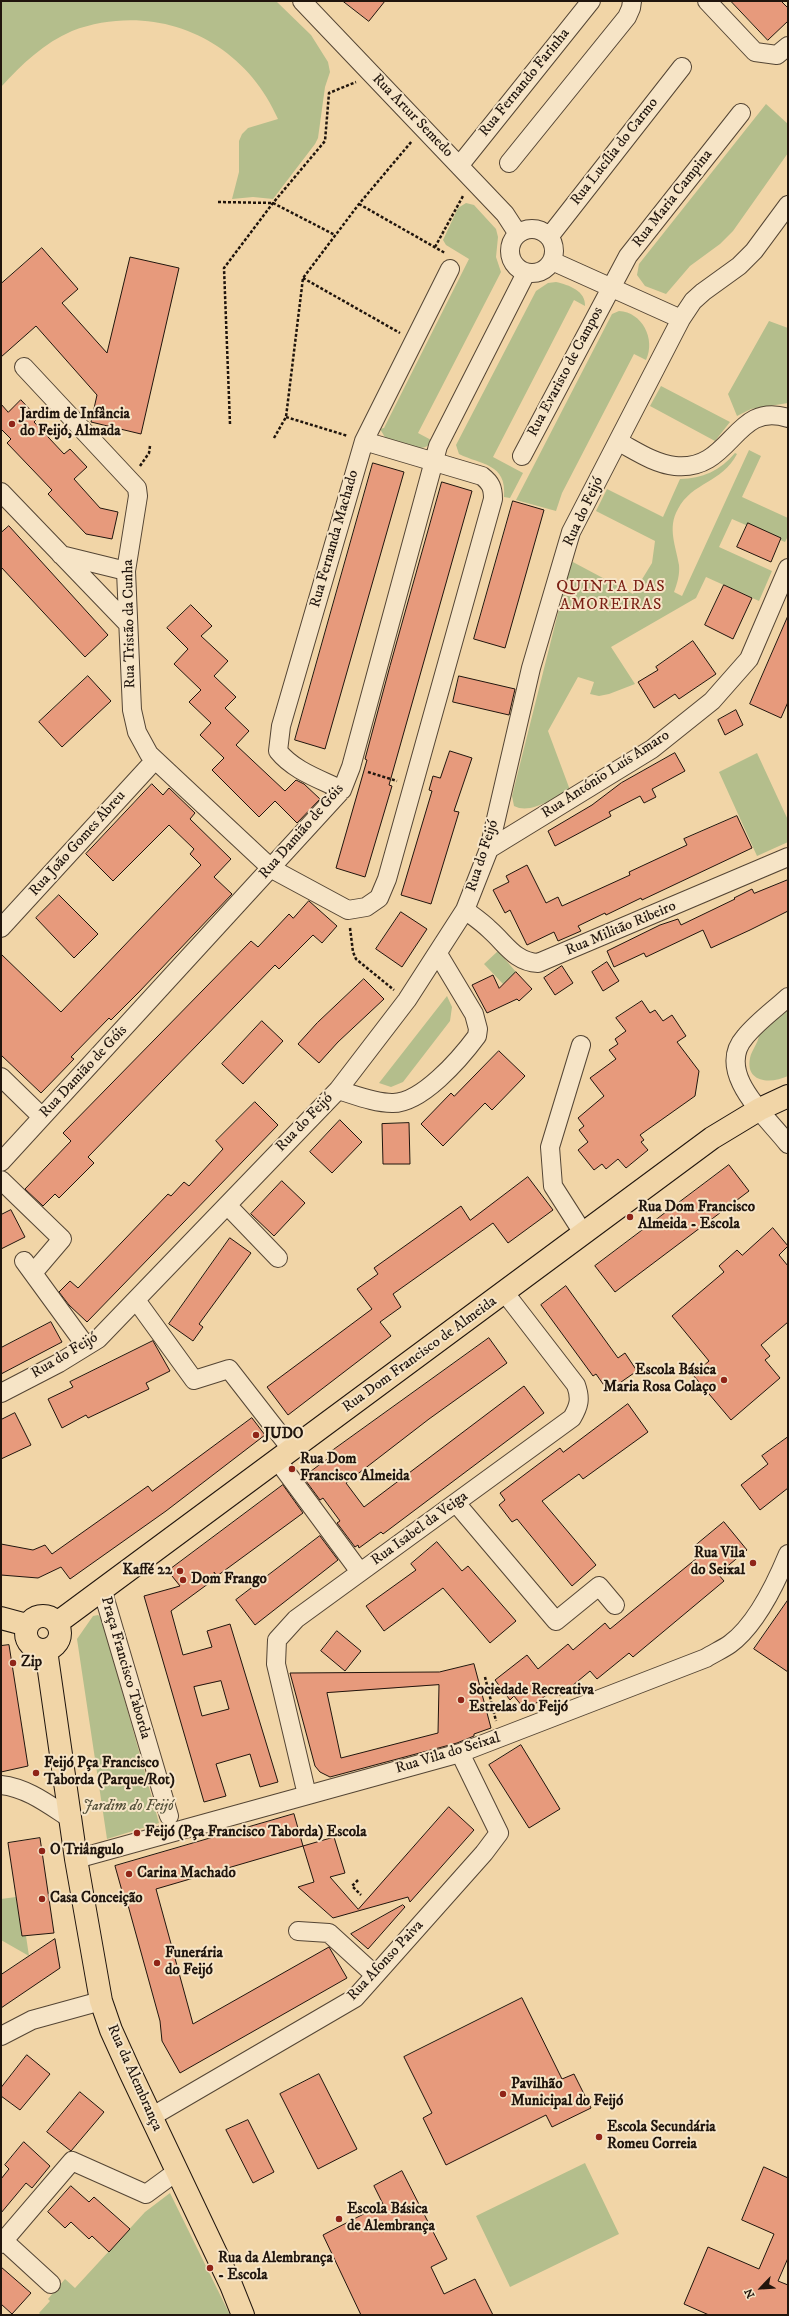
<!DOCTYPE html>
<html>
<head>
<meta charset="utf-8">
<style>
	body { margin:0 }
	#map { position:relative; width:789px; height:2316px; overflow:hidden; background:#f1d5a7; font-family:"IM FELL DW Pica",serif }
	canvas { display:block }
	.frame { position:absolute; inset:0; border:2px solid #20150d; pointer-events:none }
	.north { position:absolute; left:741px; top:2268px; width:40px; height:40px; -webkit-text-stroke:3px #f6e4c6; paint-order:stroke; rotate:245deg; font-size:11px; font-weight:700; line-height:16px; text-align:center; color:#20150d }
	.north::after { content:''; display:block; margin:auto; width:14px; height:18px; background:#20150d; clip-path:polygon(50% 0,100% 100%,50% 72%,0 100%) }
</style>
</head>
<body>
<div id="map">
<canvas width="789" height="2316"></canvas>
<div class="frame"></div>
<div class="north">N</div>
</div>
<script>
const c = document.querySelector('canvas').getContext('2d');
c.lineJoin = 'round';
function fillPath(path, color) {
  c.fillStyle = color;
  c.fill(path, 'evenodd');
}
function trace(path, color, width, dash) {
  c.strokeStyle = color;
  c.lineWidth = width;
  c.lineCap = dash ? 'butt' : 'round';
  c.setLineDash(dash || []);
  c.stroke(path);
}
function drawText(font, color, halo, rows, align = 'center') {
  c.font = font + ' "IM FELL DW Pica",serif';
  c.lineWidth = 4;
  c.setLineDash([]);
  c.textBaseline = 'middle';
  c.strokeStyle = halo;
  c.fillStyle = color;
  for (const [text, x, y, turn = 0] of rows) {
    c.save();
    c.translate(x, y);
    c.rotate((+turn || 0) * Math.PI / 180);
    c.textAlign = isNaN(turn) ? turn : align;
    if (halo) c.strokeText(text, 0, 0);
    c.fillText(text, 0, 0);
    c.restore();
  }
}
const green = new Path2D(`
	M1 1H276L311 35 328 62 330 72 325 87 318 138 315 144 273 199 253 197 232 199 239 172V141L242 134 248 128 278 119C243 39 156 0 72 31 44 43 22 64 1 87Z
	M766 104 788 124V153L733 231 720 244 690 266 666 294 645 286 637 275 639 264Z
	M466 203 474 205 496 229 498 237 496 257 501 272 418 433 433 441C422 456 400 443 386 439L380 429 384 428 469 259 446 245 443 240 458 208Z
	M556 282C569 285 586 291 585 306L574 300 493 457 523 473 510 498 504 497C507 463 481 465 459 454L456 445 536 291 548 283Z
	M619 311C642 312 656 339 646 360L634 354 562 493 556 511 516 500 612 314Z
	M769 321 788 328V403L751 409 737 416 728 394Z
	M661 386 730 422 715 441 650 406Z
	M749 450 761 456 742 497 788 518V536L785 542 732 519 719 547 772 571 759 601 706 577 696 598 611 647 635 684 609 694 599 696 590 694 594 682 578 677 548 731 570 790C555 797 531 815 514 806L512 796 571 561 633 594 652 563 655 541 596 511 607 489 663 517 680 479C702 479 721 470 735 453L737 454C722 483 692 482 678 509 667 528 676 546 679 565 680 575 677 584 674 592L682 596Z
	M757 753 788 820V842L757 856 719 772Z
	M498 951 516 972 503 984 484 964Z
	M447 996 452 1007 450 1021 403 1082 391 1087 379 1083Z
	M788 1009V1076C771 1084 745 1083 750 1058 752 1049 758 1044 759 1035Z
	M98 1615 102 1619 159 1823 107 1839 77 1639 93 1616Z
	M16 1897 22 1936H26L29 1956 1 1940V1899Z
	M585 2163 619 2234 510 2287 476 2216Z
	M170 2193 230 2315H41L39 2313 50 2301 48 2299 65 2279 75 2288 145 2212Z`);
const building = new Path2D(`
	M343 1H385L369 21Z
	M731 1H781L788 8V21L768 40Z
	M42 248 78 289 62 303 107 353 130 257 179 268 141 434 91 422 97 395 36 326 1 357V284Z
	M21 400 38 418 34 422 64 454 70 449 87 467 74 479 100 508 118 512 112 539 86 534 48 494 52 490 7 443 11 439 1 429V404L8 412Z
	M373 463 404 472 325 749 295 740Z
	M442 482 472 491 389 785 392 786 365 877 336 868 367 760 365 759 390 666Z
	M513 501 544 510 505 648 474 639Z
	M748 523 781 538 771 562 737 547Z
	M9 526 108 635 85 657 1 567V533Z
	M724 585 752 598 733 639 705 625Z
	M191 605 212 626 201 636 228 661 214 676 236 697 225 708 249 731 236 745 285 791 296 780 304 784 320 799 297 823 275 801 259 817 212 770 224 758 200 735 211 723 189 702 201 690 174 664 188 649 167 628Z
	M788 616V702L781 718 750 704Z
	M693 641 716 674 679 699 675 694 654 708 638 682 658 670 656 667Z
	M88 676 111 701 62 747 39 722Z
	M459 676 515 689 509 715 453 702Z
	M736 710 743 725 725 735 718 720Z
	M450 751 472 758 454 811 459 812 431 904 401 895 432 791 429 790 433 776 440 778Z
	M675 753 685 771 652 789 656 797 644 803 640 796 609 812 611 816 555 846 548 831 592 805 621 783Z
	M152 784 163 795 169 788 195 813 190 819 231 859 214 877 232 894 139 992 111 1020 109 1018 71 1057 74 1059 41 1093 1 1055V954L61 1012 201 865 190 854 194 849 169 825 113 881 86 854Z
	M737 816 752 848 642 900 641 898 606 915 605 913 578 926 581 931 558 941 554 932 527 945 510 910 505 913 493 890 509 882 506 876 527 865 546 903 558 897 562 906 630 875 629 872 687 845 684 839Z
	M788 880V911L750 930 711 948 703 930 646 957 644 953 614 967 607 951 660 925 678 919 681 925 735 899 734 898 752 889 754 893Z
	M59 895 98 934 74 958 36 918Z
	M309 901 337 926 322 943 313 935 279 969 275 965 88 1157 94 1163 59 1198 55 1194 43 1206 25 1189 71 1141 63 1133 251 941 258 947 289 914 293 918Z
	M401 912 427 929 402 967 376 949Z
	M607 962 619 981 603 991 592 972Z
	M562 966 573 983 555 995 544 978Z
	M516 972 532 989 519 1001 517 999 487 1013 472 985 493 975 499 988Z
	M364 979 384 999 338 1042 319 1063 298 1044 317 1023Z
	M642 1001 650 1013 655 1010 663 1021 672 1015 686 1036 677 1042 699 1071 695 1096 640 1135 644 1140 641 1142 648 1150 626 1168 618 1159 606 1169 602 1164 594 1170 578 1150 588 1142 579 1130 584 1126 578 1118 604 1096 590 1078 616 1059 609 1050 618 1044 615 1039 626 1031 616 1018Z
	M262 1021 283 1041 243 1084 222 1064Z
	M499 1051 525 1076 492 1110 485 1103 443 1146 421 1124 451 1093 454 1096Z
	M255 1102 278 1125 87 1322 69 1305 59 1292 70 1281 78 1288 168 1194 171 1196 184 1182 189 1186 223 1149 216 1141Z
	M340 1120 362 1142 332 1173 310 1152Z
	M409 1123 410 1164H383L382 1124Z
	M729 1165 749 1191 615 1292 595 1266Z
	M528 1177 553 1210 508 1243 493 1223 393 1294 401 1307 380 1322 391 1336 288 1415 267 1387 372 1309 357 1289 378 1274 374 1268 461 1206 470 1220Z
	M282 1181 305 1203 274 1236 251 1214Z
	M11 1210 25 1237 1 1249V1215Z
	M773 1228 788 1246 779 1255 788 1266V1322L761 1345 770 1356 765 1360 780 1378 731 1420 693 1375 709 1361 672 1316 724 1272 719 1266 737 1250 742 1255Z
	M230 1238 251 1253 199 1324 203 1327 193 1341 169 1324Z
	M566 1286 618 1358 625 1353 637 1371 608 1391 596 1374 593 1376 541 1305Z
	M51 1322 62 1342 1 1374V1348Z
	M489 1338 507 1363 429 1419 346 1483 364 1507 524 1386 544 1413 383 1534 381 1532 359 1548 358 1545 355 1547 337 1523 340 1521 323 1498 320 1500 303 1477 334 1454 332 1451Z
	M153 1341 170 1371 146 1383 149 1389 88 1418 86 1415 62 1428 48 1399 73 1387 70 1382Z
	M628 1404 648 1432 583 1479 579 1474 542 1501 596 1565 572 1586 517 1519 512 1522 499 1505 505 1500 500 1493 560 1448 563 1452Z
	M15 1413 31 1445 1 1459V1420Z
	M252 1418 265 1435 166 1511 70 1579 61 1567 38 1578 1 1575V1544L33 1550 45 1545 52 1554 148 1486 152 1491Z
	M788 1437V1488L760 1510 741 1485 768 1464 762 1456Z
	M283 1485 303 1513 217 1576 214 1572 216 1578 171 1611 183 1655 212 1647 207 1631 230 1624 278 1782 260 1787 250 1754 216 1764 226 1796 204 1802 144 1596 180 1586 168 1571ZM221 1681 229 1709 202 1716 194 1687Z
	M724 1522 747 1550 718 1574 724 1581 633 1657 629 1653 597 1679 590 1671 560 1696 554 1689 526 1711 514 1696 510 1700 495 1680 527 1655 538 1669 568 1644 573 1650 605 1623 610 1629 702 1554 695 1546Z
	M320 1536 338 1560 255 1625 236 1600Z
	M437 1542 462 1571 468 1566 516 1621 490 1643 443 1588 384 1631 366 1606 416 1570 411 1564Z
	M788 1600V1672L754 1649Z
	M337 1631 361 1651 345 1671 321 1651Z
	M9 1645 28 1766 1 1772V1646Z
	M474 1664 491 1728 474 1734V1736L457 1743 330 1777 320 1772 315 1766 290 1673 439 1672ZM439 1685 438 1733 341 1758 327 1693Z
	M521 1745 560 1809 529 1828 489 1765Z
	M449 1807 474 1830 410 1902 408 1897 333 1918 298 1887 314 1882 303 1846 334 1837 345 1873 330 1877 358 1909Z
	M294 1814 303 1846 156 1889 193 2024 329 1947 347 1978 180 2073 162 2041 160 2021 126 1898H124L115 1866Z
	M40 1838 54 1933 22 1936 8 1843Z
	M403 1905 405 1907 368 1949 351 1934Z
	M55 1939 60 1968 1 2008V1975Z
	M522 1998 562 2079 574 2074 591 2108 552 2127 546 2115 446 2165 423 2118 432 2113 404 2057Z
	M27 2055 50 2074 20 2110 1 2096V2088Z
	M319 2074 357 2149 318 2169 280 2094Z
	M80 2092 104 2112 71 2151 47 2132Z
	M248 2120 274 2172 253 2183 226 2130Z
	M24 2142 50 2166 32 2188 26 2183 1 2213V2179L9 2169 5 2165Z
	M764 2167 788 2178V2258L778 2281 788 2285V2315H709L684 2304 708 2247 759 2269 774 2234 742 2220Z
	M402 2171 447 2259 431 2267 444 2294 475 2279 493 2315H361L323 2235 383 2204 374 2186Z
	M71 2186 89 2202 94 2197 130 2229 109 2252 92 2236 89 2239 71 2222 65 2228 48 2212Z
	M1 2267 31 2293 12 2314 1 2304Z`);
const path = new Path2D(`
	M218 202 273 203 335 235
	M359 204 445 253
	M435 247 463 196
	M303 278 400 333
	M286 417 348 436
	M230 424 224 268 273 203 325 141 329 93 356 82
	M274 438 286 417 303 278 359 204 412 141
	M140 466 149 453 150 446
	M368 772 397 781
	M350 928 353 952 356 959 394 990
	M485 1677 496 1721
	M358 1880 352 1886 361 1895`);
const minor = new Path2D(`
	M302 1 505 214 518 234
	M707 1 755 52 777 55 788 46
	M509 163 627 17 631 8 632 1
	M459 166 591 1
	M510 251a22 22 0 1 1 44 0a22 22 0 1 1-44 0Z
	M549 237 682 67
	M552 261 681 319
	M24 367 137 488 138 496 126 571 132 710 137 732 149 754 272 869 348 910 366 907 379 898 387 879 493 499C493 488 491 483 482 476L364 441
	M619 442C636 451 655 464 675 466 732 472 734 400 788 418
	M522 456 628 256 741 113
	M1 492 128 624
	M61 555 126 571
	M342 790C320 779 294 771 278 751L281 726 364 441 450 269
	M489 849 652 749 712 701 749 659 788 568
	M465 910C473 916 482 922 490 930 506 944 515 962 538 963L788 857
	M1 928 155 760
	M788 997C774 1010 757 1022 745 1037 714 1072 767 1117 788 1144
	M581 1045 550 1147 553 1186 583 1233
	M1 1077 42 1117
	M338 1090C355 1095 374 1103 392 1103 421 1104 460 1059 477 1036L478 1029 474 1014 438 954
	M1 1162 342 790 351 767 438 446 526 273
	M1 1180 62 1239 33 1273
	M227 1205 278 1258
	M24 1261 86 1346
	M136 1300 194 1380 229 1369 292 1450
	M1 1393 59 1363 98 1339 338 1090 407 1000 465 910 489 849 531 668 571 532 681 319 693 301 703 292 739 266 754 251 788 205
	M278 1461 360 1572
	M456 1503 556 1621 599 1586 615 1605
	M102 1589 169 1816
	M1 1785C28 1788 49 1805 71 1819
	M307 1795 276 1664 277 1640 296 1619 572 1418C579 1406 581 1399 576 1385L505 1293
	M76 1859 460 1753 706 1658C714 1653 723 1649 730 1644 756 1625 776 1583 788 1554
	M298 1931 329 1933 375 1975
	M1 2036 32 2020 101 2001
	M151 2117 355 1998 484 1853 499 1833 460 1753
	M4 2241 51 2284
	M1 2244 72 2161 146 2194 176 2172`);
const major = new Path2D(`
	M26 1633a17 17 0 1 1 34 0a17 17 0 1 1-34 0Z
	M1 1618 27 1625
	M57 1623 712 1138 760 1109 788 1096
	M46 1650 76 1859 101 2001 111 2030 130 2072 231 2285 243 2315`);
const markers = [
	[12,424,4,"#8f2418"],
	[630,1217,4,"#8f2418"],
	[724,1380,4,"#8f2418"],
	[256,1435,4,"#8f2418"],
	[292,1469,4,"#8f2418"],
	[753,1563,4,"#8f2418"],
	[180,1571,4,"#8f2418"],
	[183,1580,4,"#8f2418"],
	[13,1663,4,"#8f2418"],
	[461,1700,4,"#8f2418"],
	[36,1773,4,"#8f2418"],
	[137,1833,4,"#8f2418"],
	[42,1851,4,"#8f2418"],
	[129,1874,4,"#8f2418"],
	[42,1899,4,"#8f2418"],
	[157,1963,4,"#8f2418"],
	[503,2094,4,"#8f2418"],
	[599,2137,4,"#8f2418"],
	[339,2219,4,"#8f2418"],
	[210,2268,4,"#8f2418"]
];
const streetNames = [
	["Rua Fernando Farinha",525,83,-51],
	["Rua Artur Semedo",412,116,46],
	["Rua Lucília do Carmo",615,152,-52],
	["Rua Maria Campina",673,199,-52],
	["Rua Evaristo de Campos",566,372,-62],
	["Rua do Feijó",584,512,-65],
	["Rua Fernanda Machado",335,539,-74],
	["Rua Tristão da Cunha",130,624,-91],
	["Rua António Luís Amaro",606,775,-33],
	["Rua Damião de Góis",302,832,-49],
	["Rua João Gomes Abreu",78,844,-48],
	["Rua do Feijó",483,856,-72],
	["Rua Militão Ribeiro",621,929,-23],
	["Rua Damião de Góis",84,1072,-47],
	["Rua do Feijó",305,1123,-46],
	["Rua Dom Francisco de Almeida",420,1355,-36],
	["Rua do Feijó",65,1356,-31],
	["Rua Isabel da Veiga",420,1529,-36],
	["Praça Francisco Taborda",125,1668,74],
	["Rua Vila do Seixal",448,1754,-17],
	["Rua Afonso Paiva",386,1961,-47],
	["Rua da Alembrança",134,2078,66]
];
const poiNames = [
	["Jardim de Infância",20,415],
	["do Feijó, Almada",20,432],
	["Rua Dom Francisco",638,1208],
	["Almeida - Escola",638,1225],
	["Escola Básica",716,1371,"right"],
	["Maria Rosa Colaço",716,1388,"right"],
	["JUDO",264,1435],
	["Rua Dom",300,1460],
	["Francisco Almeida",300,1477],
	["Rua Vila",745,1554,"right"],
	["do Seixal",745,1571,"right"],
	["Kaffé 22",172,1571,"right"],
	["Dom Frango",191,1580],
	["Zip",21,1663],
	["Sociedade Recreativa",469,1691],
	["Estrelas do Feijó",469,1708],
	["Feijó Pça Francisco",44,1764],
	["Taborda (Parque/Rot)",44,1781],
	["Feijó (Pça Francisco Taborda) Escola",145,1833],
	["O Triângulo",50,1851],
	["Carina Machado",137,1874],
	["Casa Conceição",50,1899],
	["Funerária",165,1954],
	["do Feijó",165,1971],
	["Pavilhão",511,2085],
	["Municipal do Feijó",511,2102],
	["Escola Secundária",607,2128],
	["Romeu Correia",607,2145],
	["Escola Básica",347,2210],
	["de Alembrança",347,2227],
	["Rua da Alembrança",218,2259],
	["- Escola",218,2276]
];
const parkNames = [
	["Jardim do Feijó",128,1807]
];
const neighbourhoodNames = [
	["QUINTA DAS",611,588],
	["AMOREIRAS",611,606]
];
fillPath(green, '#b4be8c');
fillPath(building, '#e79a7c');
trace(building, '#20150d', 1);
trace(minor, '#544534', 20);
trace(major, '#20150d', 24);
trace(path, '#20150d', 2.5, [3, 2]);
trace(minor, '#f6e4c6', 18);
trace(major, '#f1d5a7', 22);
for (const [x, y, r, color] of markers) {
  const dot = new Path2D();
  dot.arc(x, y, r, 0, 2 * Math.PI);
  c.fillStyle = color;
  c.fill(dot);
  trace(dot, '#f6e4c6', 1.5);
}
drawText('15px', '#20150d', '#f6e4c6', streetNames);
drawText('bold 15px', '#20150d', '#f6e4c6', poiNames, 'left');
drawText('italic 15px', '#545039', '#f6e4c6', parkNames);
c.letterSpacing = '1px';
drawText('16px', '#7a1f14', '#f6e4c6', neighbourhoodNames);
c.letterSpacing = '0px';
</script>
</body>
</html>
